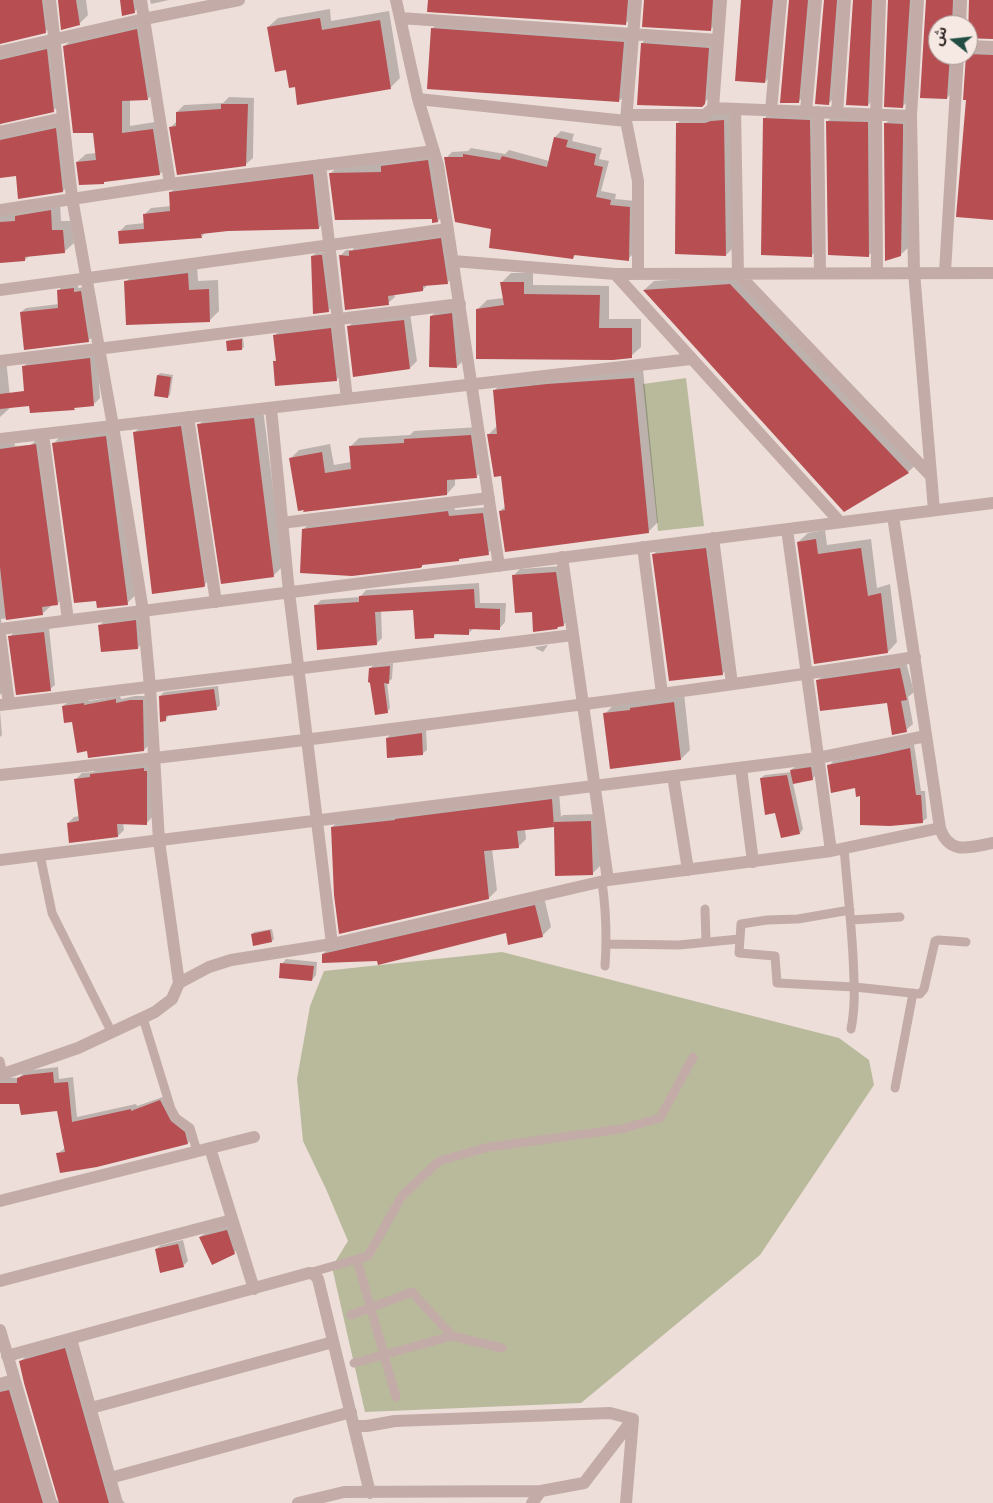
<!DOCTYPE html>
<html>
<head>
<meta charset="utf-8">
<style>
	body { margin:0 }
	#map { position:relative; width:993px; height:1503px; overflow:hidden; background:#edded9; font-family:"Roboto Condensed","Noto Sans Arabic",sans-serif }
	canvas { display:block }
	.north { position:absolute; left:928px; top:15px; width:50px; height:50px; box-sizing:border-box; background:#f6e9e4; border:1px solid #a79b98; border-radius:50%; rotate:286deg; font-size:14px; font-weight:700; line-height:20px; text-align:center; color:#312726 }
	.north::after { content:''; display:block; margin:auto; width:18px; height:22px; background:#214d43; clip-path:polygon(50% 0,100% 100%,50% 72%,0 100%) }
</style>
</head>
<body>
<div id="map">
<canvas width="993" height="1503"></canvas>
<div class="north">ش</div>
</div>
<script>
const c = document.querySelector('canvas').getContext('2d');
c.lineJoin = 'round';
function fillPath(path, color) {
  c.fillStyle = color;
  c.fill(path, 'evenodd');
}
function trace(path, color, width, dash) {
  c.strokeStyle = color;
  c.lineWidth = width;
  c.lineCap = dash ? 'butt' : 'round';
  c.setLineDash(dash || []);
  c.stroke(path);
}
const green = new Path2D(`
	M686 378 704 526 658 531 643 384Z
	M502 952 839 1038 869 1060 874 1085 760 1255 581 1403 365 1412 332 1267 348 1241 326 1189 303 1141 297 1079 310 1006 324 971Z`);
const shadow = new Path2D(`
	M0 0H51L54 23 45 32 1 42 0 45 7 52 56 41 62 102 54 110 0 124 3 129 64 120 71 182 63 191 17 175 0 177Z
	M59 0H86L88 15 79 24Z
	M121 0H142V4L134 12Z
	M150 0H169L151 4Z
	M429 0H636L635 15 625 24Z
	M645 0H721L720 20 710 30Z
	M743 0H781L774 73 765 82Z
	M790 0H816L807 93 798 102Z
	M825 0H845L838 94 829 103Z
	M854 0H880L877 96 868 105Z
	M889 0H918L912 97 903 106Z
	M927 0H961L962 20 969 25 970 0H993V39L968 38V25H938V55H958L956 88 947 98 922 97Z
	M330 9 331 21 389 11 400 78 391 87 299 103 296 86 268 27 278 18Z
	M441 19 633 33 629 91 619 101 432 29Z
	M145 21 156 90 148 99H130V126L161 121 168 165 160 174 77 162 86 154 97 153 94 132 65 46 73 38Z
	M651 34 718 38 714 93 701 106 642 43Z
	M976 45H993V219L967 99 968 53Z
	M229 97 254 98 253 158 245 165 171 127 177 121V112L184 105 223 103Z
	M773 109 819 111 821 246 811 256 764 119Z
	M733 111 736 245 726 255 677 124 686 114Z
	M837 112 877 113 878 246 868 256 828 121Z
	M893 116 910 117 908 248 900 255 885 124Z
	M561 131 574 134 572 141 602 148 599 159 609 161 601 191 616 194 615 199 636 201 634 253 628 259 576 254 573 258 492 228 446 158 452 152 468 151 471 148 505 154 509 150 549 161 555 137Z
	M437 151 447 211 438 221 433 222V217L330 174 340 164Z
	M319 168 325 221 319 228 228 230 206 232 201 237 119 232 126 225 145 223 144 215 151 208 171 206 170 193 177 186Z
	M60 202 61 221H72L74 243 64 252 29 256 25 260 0 261V214Z
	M447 232 454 276 447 283 428 284 423 290 394 294 395 297 388 303 340 256 346 250H352L357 245Z
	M326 252 332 307 328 311 312 256 316 253Z
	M197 264 198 281 218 280 219 311 210 320 126 282 135 272Z
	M511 273H533V285L609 286V319H641V347L631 356 477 310 487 300 504 298 502 282Z
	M740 275 918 463 908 472 844 511 644 290 654 281Z
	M78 284V288L85 287 93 336 88 341 21 312 26 308 59 304 58 291 63 286Z
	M459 307 464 360 457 367 431 316 439 309Z
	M410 313 417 361 410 368 348 327 355 320Z
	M336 323 342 374 336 380 274 362 277 360 274 336 280 330Z
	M243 338 244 347 242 349 227 342 229 340Z
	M97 352 100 398 93 405 76 406 74 408 23 367 30 360Z
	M6 359 11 407 0 417V360Z
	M643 369 658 522 648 532 500 511 506 506 502 475 488 435 497 426 494 391 503 381Z
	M160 373 173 375 170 395 168 397 158 375Z
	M263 409 283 566 273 576 199 425 208 415Z
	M190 417 214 575 203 586 134 433 144 423Z
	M116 427 137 594 127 603 98 600 54 443 63 434Z
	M479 427 485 468 477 476 455 478V485L447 494 305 511 290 459 299 450 330 444 334 465 351 462V446L359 438 410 435 414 431Z
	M39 437 66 595 57 604 52 605 42 614 1 619 8 687 0 695V441L14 440 15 446 31 445Z
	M454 505 455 510 489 507 495 547 488 553 424 563 422 566 304 529 310 522Z
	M825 530 827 545 871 539 877 588 890 584 897 642 888 652 798 542 808 533Z
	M715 539 732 664 722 674 653 555 663 545Z
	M562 566 570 618 563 625 533 610 513 576 520 569Z
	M479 583 480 603H506L505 622 499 629 474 628 468 634 437 633 433 637 414 608 381 610 382 638 376 644 315 606 321 600 360 597 366 590Z
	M140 616 142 643 138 648 100 625 104 621Z
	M49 628 55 685 50 689 10 637 14 632Z
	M548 645 543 652 535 648 536 647Z
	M906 662 914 692 908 697 913 724 906 730 888 701 817 681 824 674Z
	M393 663 392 679 387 682 390 708 387 712 370 669 373 665Z
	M218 686 220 705 216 709 169 714 166 720 160 696 164 692Z
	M684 693 690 750 681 759 605 714 614 704Z
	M120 696 121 699 135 696H147L148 746 144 750H89L63 706 68 702 88 699 89 701Z
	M0 711 2 735 0 737Z
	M426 729 427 750 422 754 387 738 391 734Z
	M914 744 921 791H925L927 818 922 822 861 794 856 787 829 766 833 761Z
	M150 762 152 817 146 824 123 823 124 830 118 836 68 823 74 817 80 816 75 780 82 773 94 772 97 768Z
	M816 763 817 774 812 779 793 783 803 829 800 833 776 812 761 778 765 775 792 772 791 770 796 766Z
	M559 792 561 817 563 815 599 814 600 866 592 874 555 826 525 829 526 839 518 847 492 849 497 890 489 898 332 827 340 820Z
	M544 897 551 927 542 936 506 931 378 960 323 954 332 945Z
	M272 929 274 939 272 941 252 934 254 932Z
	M286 959 317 962 316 975 312 980 282 964Z
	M58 1067 59 1079 73 1077 77 1117 136 1104 137 1106 166 1096 193 1138 188 1143 57 1154 65 1148 58 1110 21 1103 0 1102V1077L19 1078 23 1073 32 1070Z
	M231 1226 238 1248 234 1253 200 1237 205 1233Z
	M183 1240 188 1261 183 1266 156 1249 161 1245Z
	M75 1340 118 1496 125 1503H61L20 1362 30 1352Z
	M19 1381 52 1496 60 1503H0V1385Z`);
const building = new Path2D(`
	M0 0H42L46 33 0 44Z
	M58 0H76L80 25 61 30Z
	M120 0H133L135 13 122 16Z
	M428 0H628L626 25 427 12Z
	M644 0H713L711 31 642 27Z
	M741 0H773L765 83 735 81Z
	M789 0H808L799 103H780Z
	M824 0H837L829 105 815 104Z
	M853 0H872L868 106 846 105Z
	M888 0H910L903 108 884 107Z
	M926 0H953L952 25H938V55H950L947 99 920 98Z
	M969 0H993V39L968 38Z
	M320 18 322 30 380 20 391 89 297 105 295 87 289 88 286 70 275 72 267 27Z
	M431 28 624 42 619 102 427 89Z
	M137 29 148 100 122 101V133L153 129 160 175 104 182V184L79 185 76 162 96 160 93 133H73L63 46Z
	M641 43 709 48 705 104 702 107 637 105Z
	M47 49 54 112 0 124V60Z
	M968 54 993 55V220L956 217 966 100H963L966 55Z
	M221 104H248L246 166 177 175 169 127 176 126V112L221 109Z
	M763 118 810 120 812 257 761 255Z
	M724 120 726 256 675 254 676 123H705L711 121Z
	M826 121 868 122 869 257 828 255Z
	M884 123 903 124V137L901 256 885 261Z
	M56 128 63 192 18 199 16 176 0 178V140Z
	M554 137 568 140 566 147 596 154 594 165 603 167 596 197 611 200 610 205 630 207 629 261 574 255 573 259 489 248 491 229 455 222 444 157H463V154L500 160 502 156 547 167Z
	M428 160 438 222 432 223V219L335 220 329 173 381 172V166Z
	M313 174 319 229 228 231 201 234 202 238 119 244 118 231 144 229 143 214 170 211 169 192Z
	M51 210 52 230H63L65 253 25 257V261L0 263V222L15 221V216Z
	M441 238 448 284 423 286V291L388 296 389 305 345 310 339 255 349 256V251Z
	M319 255H322L329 312 313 314 311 256Z
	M188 273 189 290 209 289 210 322 126 325 124 281Z
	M500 282H524V294L600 295 599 328H632V358L613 360 476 359V309L504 305Z
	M730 284 909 473 844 512 643 290Z
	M74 288V292L81 291 89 342 24 350 20 312 58 308 57 290Z
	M452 313 457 368 429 367 430 316Z
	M404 320 410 369 353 377 347 326Z
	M331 328 337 381 275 386 273 361H276L273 335Z
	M242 339V350L227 351 226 341Z
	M90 358 94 406 74 408 75 410 30 413 29 406 0 409V394L24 391 22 366Z
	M157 375 171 377 168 398 154 396Z
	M634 378 649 533 505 552 499 511 505 510 501 476 494 477 487 434H497L493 390 547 384Z
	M254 418 274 577 221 584 197 424Z
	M181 426 205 586 204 587 152 594 133 432Z
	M471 435 477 478 447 480V495L303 512 304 510 298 511 289 458 322 452 325 473 351 469 349 446 404 443V439Z
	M106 436 128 605 97 608 96 601 74 603 52 443Z
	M36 444 58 605 42 607 43 615 6 620 0 567V449Z
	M448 511 449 516 483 513 489 555 459 559V561L422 565V567L420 568 352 576 300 573 302 529Z
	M816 539 818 554 861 548 868 596 881 593 888 653 814 664 797 542Z
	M706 548 723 675 669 681 652 554Z
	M556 572 564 626 558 627 557 629 533 632 532 612 515 613 512 575Z
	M474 589 475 608 500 609V630L469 629V635L434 634V638L415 639 413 610 375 612 377 645 317 650 314 605 359 602V596Z
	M136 620 138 649 101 652 98 625Z
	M44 632 51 691 16 695 8 636Z
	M390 666 389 684 384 683 388 713 375 715 370 683 368 682 369 668Z
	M900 668 907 700 901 701 907 732 892 735 887 703 820 711 816 680Z
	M214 689 217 710 166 716V721L160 722 159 696Z
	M116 699V703L130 700H143L144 751 88 758 87 751 77 753 72 722 64 723 62 706 84 703V705Z
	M674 702 681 760 610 769 603 713 630 710V708Z
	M422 733 423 755 387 758 386 738Z
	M910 748 916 795H921L923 823 890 826 860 825V796L856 797 855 788 831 793 827 765 879 755Z
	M811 767 813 780 793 784 790 770Z
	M144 768V771H147V825L117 824 118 837 69 843 67 823 79 821 74 779 90 777V774Z
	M787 775 800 834 781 838 775 813 765 815 760 778Z
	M552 799 554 827V822L591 821 593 875 555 876 554 827 517 831 519 848 484 851 489 899 339 934 334 895 331 827 395 820V819Z
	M535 905 543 937 508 945 506 933 378 965 377 961 322 963V954Z
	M270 930 272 942 253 946 251 934Z
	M280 963 314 966 312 981 279 978Z
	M53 1072 54 1083 68 1082 72 1122 131 1109V1111L160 1100 171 1121 185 1132 188 1144 97 1167 60 1173 56 1153 65 1152 57 1111 21 1115 19 1104H0V1083H17V1078L25 1075Z
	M227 1230 235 1254 212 1265 199 1237Z
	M178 1244 184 1267 160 1273 155 1249Z
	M65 1348 109 1503H59L24 1383 19 1361Z
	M9 1390 43 1503H0V1392Z`);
const service = new Path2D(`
	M844 848C847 884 851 920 853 956 854 981 856 1004 851 1029
	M40 855 52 913 112 1033
	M602 882C606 910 607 938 605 966
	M705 909 706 942
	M850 910 798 919 767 920 741 924 739 953 775 956 777 983 855 987 920 994 924 989 935 941 938 940 966 942
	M851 920 900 917
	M607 944 679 945 739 939
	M143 1018 171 1109 176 1118 190 1128 197 1151
	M0 1061 3 1074
	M895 1088 913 993
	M357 1260 396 1397
	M309 1273 368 1256 402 1196 439 1161 489 1147 621 1129 660 1118 693 1057
	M351 1315 412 1292 452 1336
	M354 1363 452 1336 502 1348`);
const minor = new Path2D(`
	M50 0 72 198 113 426 143 611 150 687 159 841 179 983
	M141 0 170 184
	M396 0 418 99 438 165 499 566
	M636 0 626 121 638 181V274
	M721 0 713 108 911 116
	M918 0 911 116 914 272 934 510
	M400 18 718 40
	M960 25 961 0
	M968 46 993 47
	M0 52 144 19 239 0
	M418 99 626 121
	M735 109 738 274 931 476
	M771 110 781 0
	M806 111 816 0
	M818 112 820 273
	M837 113 845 0
	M627 115H705L713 108
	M0 132 63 118
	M320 165 347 399
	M0 210 170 184 434 151
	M453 261 615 274 993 273
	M945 272 958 55
	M877 273 876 114 880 0
	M615 274 840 522
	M0 290 448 229
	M0 361 460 304
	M271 408 289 592 332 944
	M188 417 216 602
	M43 434 68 620
	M0 439 691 359
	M893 516 940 828C949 856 971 847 993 843
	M281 523 489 498
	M787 529 831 851
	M713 538 732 684
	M643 547 662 694
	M562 557 608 880 831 851 940 828
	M0 629 993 503
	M0 634 9 704
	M0 705 573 635
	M741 768 753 862
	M0 775C141 761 282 743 423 725 587 704 751 683 915 657
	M673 776 688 870
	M0 860 818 758 926 736
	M0 1075 78 1048 155 1012 172 999 179 983 209 967 231 960 332 944 608 880
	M210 1148 254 1289
	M0 1201 254 1137
	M0 1281 232 1220
	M0 1330 51 1503
	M71 1339 117 1503
	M7 1356 309 1273 314 1274 318 1279 370 1493
	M0 1384 14 1380
	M91 1408 333 1342
	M355 1426H367L395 1421 610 1413 633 1419 626 1503
	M110 1478 351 1412
	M541 1491 584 1483 633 1419
	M298 1503 344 1492 541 1491 532 1503`);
fillPath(green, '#b8ba9b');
fillPath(shadow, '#0003');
fillPath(building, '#b64e52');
trace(service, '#c3aca7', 9);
trace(minor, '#c3aca7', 12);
</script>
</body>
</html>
